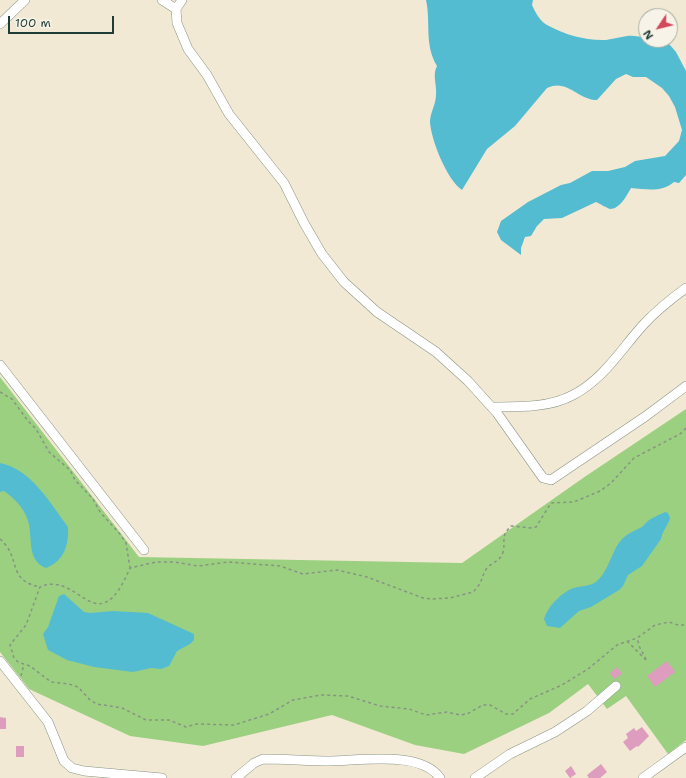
<!DOCTYPE html>
<html>
<head>
<meta charset="utf-8">
<style>
	body { margin:0 }
	#map { position:relative; width:686px; height:778px; overflow:hidden; background:#f2e9d4; font-family:"Shantell Sans",sans-serif }
	canvas { display:block }
	.north { position:absolute; left:638px; top:8px; width:40px; height:40px; box-sizing:border-box; background:#f7f3e8; border:1px solid #a1aaa0; border-radius:50%; rotate:235deg; font-size:11px; font-weight:700; line-height:16px; text-align:center; color:#1f3d34 }
	.north::after { content:''; display:block; margin:auto; width:14px; height:18px; background:#d1495b; clip-path:polygon(50% 0,100% 100%,50% 72%,0 100%) }
	.scale { position:absolute; left:8px; top:16px; width:106px; height:18px; box-sizing:border-box; border:2px solid #1f3d34; border-top:0; padding-left:5px; font-size:12px; line-height:14px; white-space:nowrap; color:#1f3d34; -webkit-text-stroke:3px #f7f3e8; paint-order:stroke }
</style>
</head>
<body>
<div id="map">
<canvas width="686" height="778"></canvas>
<div class="north">N</div>
<div class="scale">100 m</div>
</div>
<script>
const c = document.querySelector('canvas').getContext('2d');
c.lineJoin = 'round';
function fillPath(path, color) {
  c.fillStyle = color;
  c.fill(path, 'evenodd');
}
function trace(path, color, width, dash) {
  c.strokeStyle = color;
  c.lineWidth = width;
  c.lineCap = dash ? 'butt' : 'round';
  c.setLineDash(dash || []);
  c.stroke(path);
}
const green = new Path2D(`
	M0 377 139 557 462 563 583 478 686 409V740L668 754 626 696 607 709 588 684 549 713 464 754 415 745 332 715 203 746 130 736 29 689 0 652Z`);
const water = new Path2D(`
	M426 0H533L532 5C535 12 541 23 549 26 566 35 587 41 606 40 613 39 620 37 627 36 633 35 640 37 646 37V40H662L670 45 676 52 686 71V175L679 183 674 182C661 193 646 189 631 188 627 195 620 209 610 209 607 208 600 204 596 202L562 218 544 219 537 226 531 236 525 237 521 248V255L501 240 497 232 501 221 528 202 561 185 570 183 592 171H608L625 167 635 161 665 156 679 141 682 130 675 107 669 96 662 88 646 77H633L626 74 616 79 597 100C578 100 567 78 547 88L515 126 487 149 462 190C447 180 431 140 430 122 430 113 436 104 436 95 437 85 432 75 437 66 424 44 431 23 426 0Z
	M0 463C31 469 51 504 68 527 69 545 64 561 46 568 25 560 34 535 27 518 23 507 14 498 4 491L0 492Z
	M665 512 668 513 670 518C668 525 662 532 661 539L642 566 628 575 623 586 619 590 591 607 579 611 560 628 547 626 544 619C547 608 558 596 569 590 577 585 589 588 597 581 610 569 611 551 622 539 628 533 634 531 640 528 643 527 644 524 647 522 649 519 661 514 665 512Z
	M64 594 84 612 90 613 113 611 148 613 194 634V640L190 644 177 651 169 666 161 669 151 668 133 672 94 667 67 660 48 650 43 634 48 627 59 596Z`);
const building = new Path2D(`
	M667 661 675 672 655 687 647 676Z
	M617 667 622 674 614 679 610 673Z
	M0 717 6 718V729H0Z
	M642 727 649 736 638 747 637 746 630 751 623 742 628 738 626 734 634 728 636 731Z
	M16 746H24V757H16Z
	M601 764 607 772 600 778H589L587 775Z
	M571 766 576 774 570 778 565 771Z`);
const path = new Path2D(`
	M0 392 12 399 28 421 36 429 49 452 70 470 75 480 93 499 100 512 120 534 126 543 130 568
	M686 428 680 434 634 458 611 483 600 491 574 502 551 503 536 527 532 528 511 526C500 537 506 540 503 552 501 561 492 562 487 568 481 576 483 583 473 592L450 598 432 599 423 598 367 577 337 570 303 574 280 566 228 562 198 566 174 562H156L130 568C97 646 79 569 40 587L26 625 10 645 14 658 18 662 30 666 51 682 69 684 78 687 90 700 97 704 122 708 146 720H169L186 727 197 724 234 725 269 714 293 700 321 695 348 696 380 706 409 709 426 715 447 712 460 715 467 714 483 705H490L506 714H513L530 699 562 685 588 669 617 645 637 638 655 625 669 622 678 625H686
	M0 539C22 558 6 580 40 587
	M627 641 647 661 640 648 637 638
	M21 676 24 664`);
const minor = new Path2D(`
	M162 0 176 9
	M182 0 176 9 177 23 188 49 207 75 229 114 284 183 304 223 322 254 344 282 377 312 436 352 468 381 497 413 543 478 551 480 646 416 686 386
	M0 24 25 0
	M0 365 144 550
	M492 407C518 407 549 408 573 395 604 379 621 349 644 324 657 310 671 299 686 288
	M0 661 48 722 64 761 72 768 84 771 162 778
	M236 778 254 763 263 759C285 759 308 761 330 761 359 761 421 750 440 778
	M475 778 510 754 555 732 587 711 616 686
	M643 778 686 747`);
fillPath(green, '#9cd081');
fillPath(water, '#53bcd0');
fillPath(building, '#de9cbe');
trace(minor, '#889384', 10);
trace(path, '#889384', 1.5, [3, 3]);
trace(minor, '#fff', 9);
</script>
</body>
</html>
